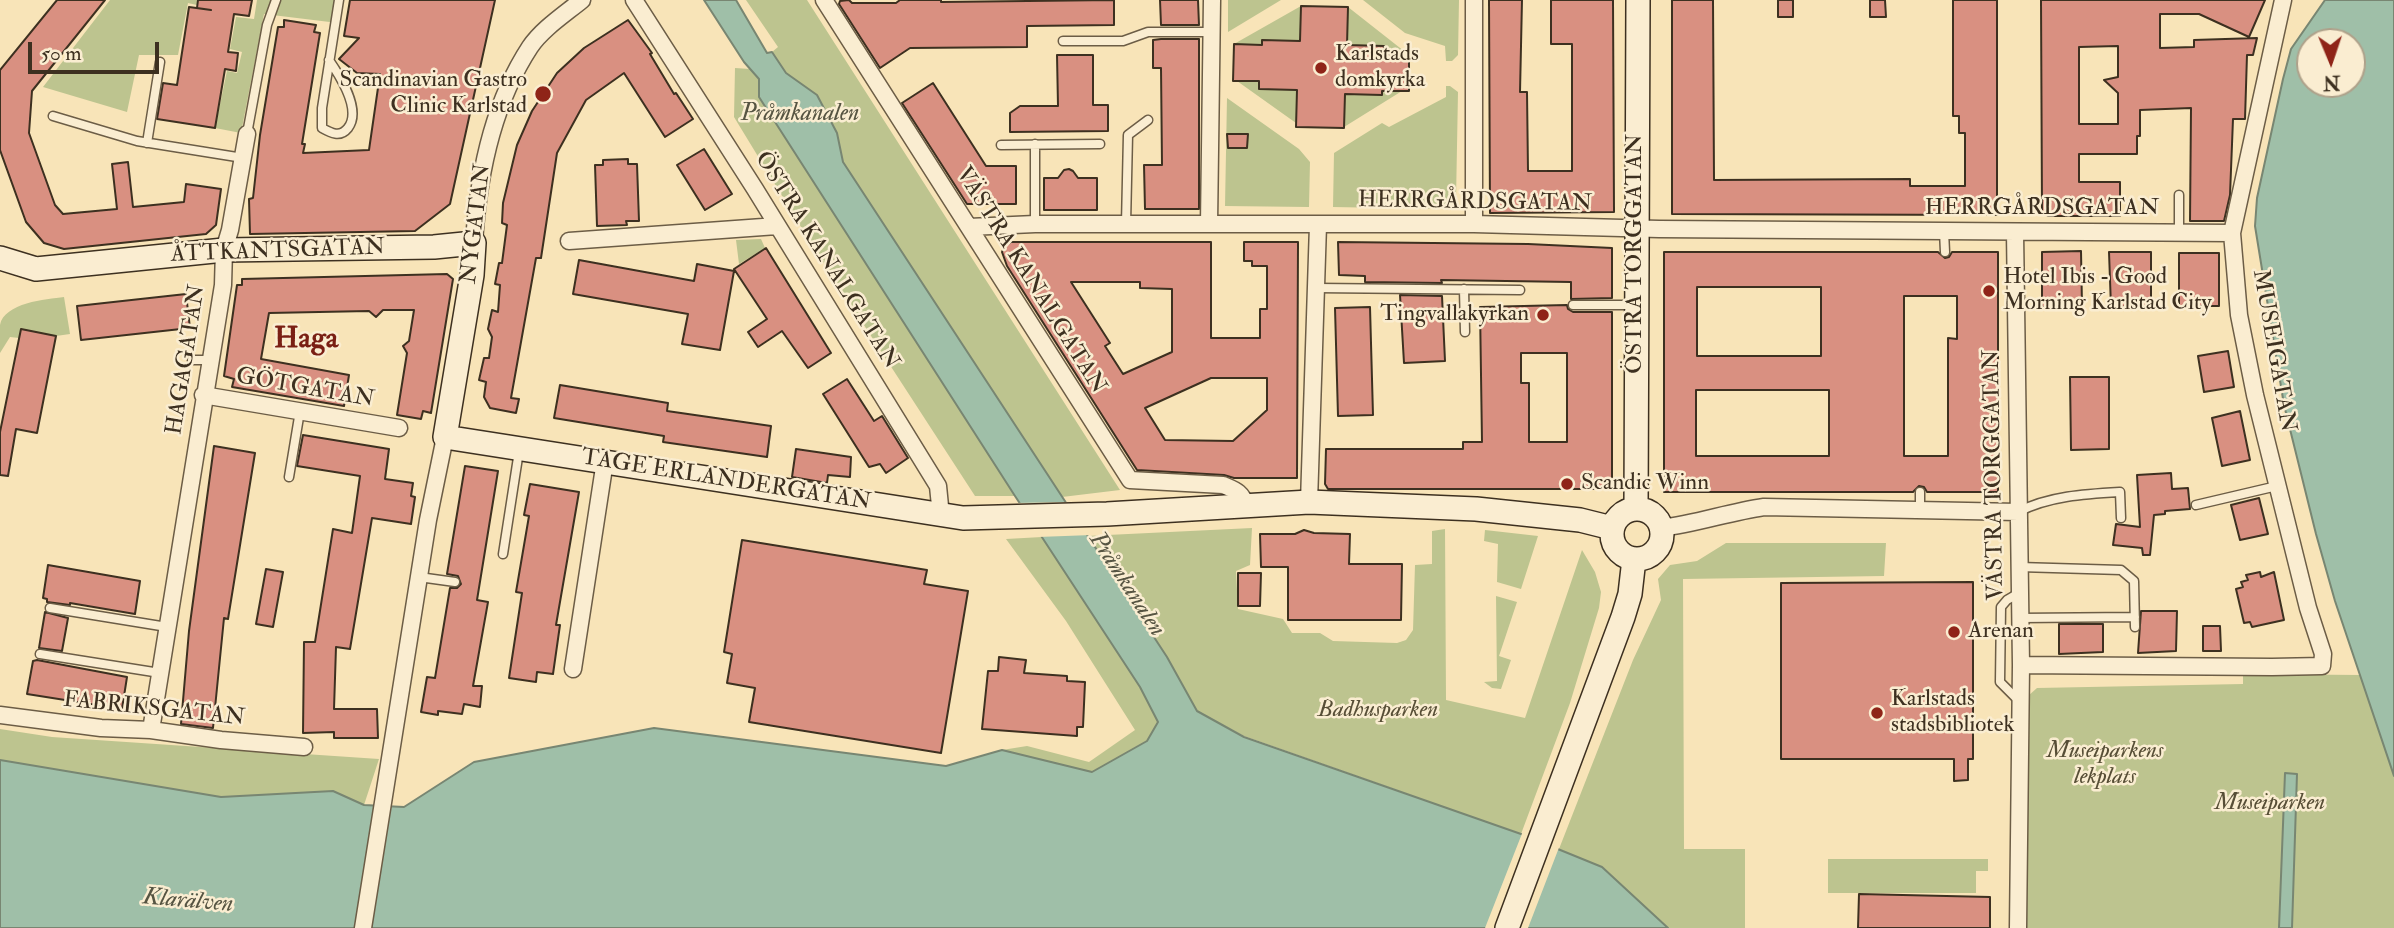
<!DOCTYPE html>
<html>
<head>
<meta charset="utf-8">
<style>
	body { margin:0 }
	#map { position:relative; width:2394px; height:928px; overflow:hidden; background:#f8e4b8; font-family:"IM FELL Double Pica",serif }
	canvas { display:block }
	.north { position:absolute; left:2296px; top:28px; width:70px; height:70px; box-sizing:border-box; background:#faedd1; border:2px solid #aea18a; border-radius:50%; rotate:178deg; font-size:19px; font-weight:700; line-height:28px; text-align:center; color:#3d3020 }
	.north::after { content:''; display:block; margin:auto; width:24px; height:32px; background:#8f2418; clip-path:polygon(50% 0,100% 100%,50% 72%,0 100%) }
	.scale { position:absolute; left:28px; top:42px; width:131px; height:32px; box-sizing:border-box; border:4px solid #3d3020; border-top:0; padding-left:9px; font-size:21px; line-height:24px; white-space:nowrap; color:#3d3020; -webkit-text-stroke:5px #faedd1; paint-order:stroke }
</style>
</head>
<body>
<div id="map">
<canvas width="2394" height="928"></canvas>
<div class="north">N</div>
<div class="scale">50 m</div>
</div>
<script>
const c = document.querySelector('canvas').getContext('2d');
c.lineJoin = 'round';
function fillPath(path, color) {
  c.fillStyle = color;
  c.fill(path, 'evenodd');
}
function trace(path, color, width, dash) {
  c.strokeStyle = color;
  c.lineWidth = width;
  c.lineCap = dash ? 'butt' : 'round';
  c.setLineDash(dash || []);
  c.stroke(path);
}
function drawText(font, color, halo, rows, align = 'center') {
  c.font = font + ' "IM FELL Double Pica",serif';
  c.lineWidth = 5;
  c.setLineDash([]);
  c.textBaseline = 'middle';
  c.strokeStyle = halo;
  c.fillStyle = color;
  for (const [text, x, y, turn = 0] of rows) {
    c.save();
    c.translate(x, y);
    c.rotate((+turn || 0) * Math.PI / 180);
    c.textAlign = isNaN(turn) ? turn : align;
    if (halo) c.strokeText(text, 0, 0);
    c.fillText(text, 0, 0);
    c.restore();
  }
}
const green = new Path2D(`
	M110 0H211L210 8 188 3 178 55H139L127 112 43 87Z
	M257 0H342L338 23 264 14 241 133 215 128 227 71 237 73 242 52 230 49 236 17 254 19Z
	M746 0H807L1120 490 1062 497 843 162 837 133 817 95 786 73 772 52 778 47Z
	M1228 0H1281L1228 32Z
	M1363 0H1459L1458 55 1452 61H1446L1445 46 1405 33Z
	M1301 6 1300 41 1262 45 1234 44Z
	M1348 7 1409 55 1384 54V46L1347 45Z
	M735 68 750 69 759 79V97L1015 496H975L812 245 734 117Z
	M1237 81H1259V89L1297 90 1296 123Z
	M1446 86H1450L1458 92 1456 200 1453 206 1440 209 1333 207 1334 153 1382 123 1389 127 1446 97Z
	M1382 91H1402L1344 127 1345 94 1382 95Z
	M1227 98 1299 149 1310 162 1309 207 1225 206Z
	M761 239 765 248 739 264 736 240Z
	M64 297 70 334 56 336 21 329 19 338 10 337 0 353C0 344 0 333 0 325 4 303 46 299 64 297Z
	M1252 528 1250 565 1236 571 1238 609 1283 619 1292 633H1320L1333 641 1397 643 1406 640 1413 630 1415 565 1432 564V531L1445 529 1446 700 1525 718 1582 550 1595 572 1601 592 1599 608 1570 703 1521 834 1244 736 1197 711 1167 657 1087 536Z
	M1485 530 1538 536 1521 589 1497 582 1498 544 1484 541Z
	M1042 537 1140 687 1158 722 1147 741 1092 772 1002 750 1027 746 1089 762 1135 730 1066 621 1006 539Z
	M1726 543H1886L1884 576 1683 579 1684 849H1745V928H1668L1602 867 1559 849 1633 660 1661 600 1658 579 1670 565 1697 561Z
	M1496 596 1517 602 1499 656 1511 660 1501 689 1492 688 1484 682 1497 681Z
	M2243 674 2361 675 2394 776V928H2024L2028 696 2037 688 2243 684Z
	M0 729 52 737 379 759 364 805 333 791 221 797 0 760Z
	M1828 859H1988V871H1976V893H1828Z`);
const water = new Path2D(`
	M704 0H736L767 53 772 52 786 73 817 95 837 133 843 162 1167 657 1197 711 1244 737 1521 834 1602 867 1668 928H0V760L221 797 333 791 364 805 404 807 474 762 654 728 946 766 1002 750 1092 772 1147 741 1158 722 1140 687 1015 496 759 97V79L744 62Z
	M2325 0H2394V776L2335 601 2316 534 2284 405 2255 226 2257 198 2283 79 2291 49ZM2310 42H2352V84H2310Z
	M2285 773 2297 774 2292 928H2279Z`);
const pier = new Path2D(`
	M1069 502 1092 535 1038 537 1015 503Z
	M1523 831 1560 845 1528 928H1485Z`);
const building = new Path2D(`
	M57 0H105L32 91 29 133 55 205 63 214 117 209 112 164 128 162 133 207 184 202 186 184 221 189 216 225 206 234 64 249 44 243 26 222 0 150V70Z
	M198 0H252L249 16 234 14 228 52 238 53 236 71 225 69 215 128 157 119 163 83 177 85 189 7 211 10 197 8Z
	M350 0H495L450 204 415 231 250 234 249 199 253 198 260 135 278 27H284V20L316 25 314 32 320 33 302 144H305L303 153 369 150 380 74 357 73 339 59 359 38 344 36Z
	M849 0 852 3H896L900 0H941V2L1114 0V25L1027 26V47L910 48 880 68 839 4 840 1Z
	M1160 0H1198L1199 25H1161Z
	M1489 0H1522L1520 92H1527L1528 171H1572V44H1551V0H1613L1614 212 1490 213Z
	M1672 0H1713L1714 180 1910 179V186H1965V133H1959V116H1953V0H1997V215L1672 214Z
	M1778 0H1793V17H1778Z
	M1870 0H1885L1886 17H1870Z
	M2041 0H2265L2249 37 2199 14H2160V48L2194 47V40L2257 38 2253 55H2247L2245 119H2233L2230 195 2224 221H2190L2191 108 2140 110V136H2137V154H2079V182H2120V216H2048L2042 212ZM2118 46V77L2104 80 2118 93V124H2079V47Z
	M1301 6 1348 7 1347 45 1384 46V54L1409 55V91H1382V95L1345 94 1344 128 1296 127 1297 90 1259 89V81H1233L1234 44 1262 45V40L1300 41Z
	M628 20 652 53 650 54 674 94 676 93 693 119 665 137 624 73 586 100 557 153 541 258H536L511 398 519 399 516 413 490 408 484 397 486 382 479 380 484 358H489L492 337 488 329 492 310 498 312 500 285 495 284 499 263H502L507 225 502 223 503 203 517 145 532 111 557 73 584 48Z
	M1161 39H1199V209H1145L1144 165H1162L1161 68H1153V40Z
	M1057 55H1093V105H1108V131L1010 132V113L1020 106H1058Z
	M933 83 986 166H1016V204H967L902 103Z
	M1227 134H1248L1247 148H1228Z
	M704 149 732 194 705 210 677 165Z
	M628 159V164H637L639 221H626L627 225 597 226 595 165H603V160Z
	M1069 169 1073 171 1078 178H1097V210H1044V178H1058L1064 170Z
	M1011 242H1211V338H1260V309H1267V266H1252V261H1244V242H1298L1297 478H1234L1224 475 1137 470 1007 266 1002 252 1004 247ZM1071 282H1140V288L1172 289V352L1123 374 1105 346 1110 343ZM1211 378H1267V410L1233 441 1165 440 1145 408Z
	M1338 242 1528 244 1612 248V298L1571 299V282L1441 280 1442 283 1365 282V276L1339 275Z
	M766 248 831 353 808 368 782 331 758 347 748 332 767 319 734 269Z
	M2081 251 2082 306 2042 307V252Z
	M1664 252H1938L1945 258 1949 257 1952 252H1998V492H1927L1924 487 1919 486 1913 492H1664ZM1697 287H1821V356H1697ZM1904 296H1957V339L1948 338V456H1904ZM1696 390H1829V456H1696Z
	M2109 252H2151V306L2111 307Z
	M2179 253H2219V306H2179Z
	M579 260 694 281 697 264 734 271 720 350 682 344 688 314 573 294Z
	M447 274 453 279 431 413 423 411 421 419 397 415 407 353 403 346 409 341 414 310H383L376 317 369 311 269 313 261 359 349 375 344 406 232 387 234 379 224 376 237 285H242V279Z
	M186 294 190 328 81 340 77 306Z
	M1400 295 1442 296 1445 361 1404 363Z
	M1567 305 1568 309 1573 312H1612V489H1328L1325 484 1326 449H1463V442H1482L1480 307ZM1521 353H1567V442H1529V383H1521Z
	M1370 307 1373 415 1338 416 1335 308Z
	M21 329 56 336 37 433 16 429 8 476 0 475V432Z
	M2228 351 2234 387 2204 392 2198 356Z
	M2070 377H2109V449L2071 450Z
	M847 379 874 421 882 416 908 458 886 473 880 464 869 467 823 394Z
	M560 385 668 403 667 411 771 426 767 457 663 442 664 436 554 418Z
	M2240 411 2250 460 2222 466 2212 418Z
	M303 435 389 449 385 479 413 483 411 496 415 497 411 524 372 518 350 649 336 647 334 709H377L378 738H334V732L303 733 304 642H315L333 529 352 533 360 476 297 466Z
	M214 446 255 453 228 619 224 618 213 728 181 724 189 631Z
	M796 449 851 457 850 477 828 475 827 483 792 477Z
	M465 466 498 471 477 600 488 602 473 686H482L480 707 464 704 462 714 438 711V715L421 712 427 677 435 678 450 588H457L461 584 458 576 447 574Z
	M2171 473 2172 489 2188 488 2190 509 2165 511V514L2154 515 2150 555H2143L2142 548 2113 545 2116 524 2140 527 2137 475Z
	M530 484 579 492 556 625H560L553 674 537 672 536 682 509 678 522 593 516 592 529 516 524 515Z
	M2259 498 2268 534 2240 540 2231 505Z
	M1304 530 1314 533 1350 534 1349 564H1402L1401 620H1288V567H1261L1260 534H1295Z
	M742 540 927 570 924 584 968 591 941 753 749 722 755 688 727 683 732 654 724 652Z
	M48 565 140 581 135 614 70 603V605L47 602V599L43 598Z
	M266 569 283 572 273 627 256 624Z
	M2260 572 2261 577 2274 572 2284 620 2252 627 2250 622 2244 623 2236 589 2243 587 2241 582 2248 580 2246 575Z
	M1238 573H1261L1260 606H1238Z
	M1973 582V759H1968V780L1954 781V759H1781V583Z
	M2141 611H2177L2176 651 2138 653Z
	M45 612 68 618 62 651 39 648Z
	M2059 624H2103V652L2059 654Z
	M2203 626H2220L2221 651H2203Z
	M999 657 1026 660 1024 673 1067 676V681L1085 682 1083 727H1077V736L982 729 988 671H998Z
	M37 660 127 677 122 709 27 694 33 661Z
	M1859 894 1990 897V928H1858Z`);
const lane = new Path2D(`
	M1063 41H1123L1148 32H1211
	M329 60C340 76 362 110 348 128 340 138 331 133 322 128V108L339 0
	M53 116 137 141 243 158
	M247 134 267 25 276 0
	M147 143 160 62
	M1001 145 1100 144
	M1035 224V144
	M1126 224 1128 135 1148 120
	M1944 231 1945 252
	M2179 232V195
	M1316 288 1520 290
	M1464 289 1465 332
	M1573 305H1633
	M192 360H210
	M289 477 300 411
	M1920 492V509
	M2196 505 2277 486
	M2018 512C2049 496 2085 494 2120 492L2121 518
	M503 554 519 451
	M2019 567 2121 570 2134 581 2135 627
	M419 577 455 582
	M50 608 167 627
	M2020 618 2135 617
	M40 654 160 673
	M2019 701 2000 682 2001 607 2007 600 2019 593`);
const street = new Path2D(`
	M634 0 755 189 938 486 941 516
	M824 0 1130 480 1223 485C1235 490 1242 492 1246 506
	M1209 224 1212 0
	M1474 224V0
	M969 227 1035 224H1474L1659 229 2232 233
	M2015 232 2021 665 2018 928
	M569 241 777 226
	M474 243C478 176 492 105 530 47 542 29 565 14 582 0
	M203 395 399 428
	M1309 502 1318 225
	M1661 528C1696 524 1729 512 1764 507L2018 512
	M2021 665 2272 667 2322 666 2323 654 2308 608 2255 395 2239 315 2232 233 2283 0
	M573 669 605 461
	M0 715 101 728 151 730 221 740 304 747
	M151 730 223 285 224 250 230 230 247 134
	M363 928 428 520 445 437`);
const secondary = new Path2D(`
	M0 258 36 269 224 250 434 247 474 243 472 275 445 437 963 518 1107 514 1309 502 1476 509 1580 520 1612 528
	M1636 509 1638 0
	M1612 534a25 25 0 1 1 50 0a25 25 0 1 1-50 0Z
	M1507 928 1623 617 1630 594 1634 559`);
const markers = [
	[1321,68,7,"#8f2418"],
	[543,94,9,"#8f2418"],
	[1989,291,7,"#8f2418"],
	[1543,315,7,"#8f2418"],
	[1567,484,7,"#8f2418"],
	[1954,632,7,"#8f2418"],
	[1877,713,7,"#8f2418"]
];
const poiNames = [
	["Karlstads",1335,55],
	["domkyrka",1335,81],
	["Scandinavian Gastro",527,81,"right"],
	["Clinic Karlstad",527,107,"right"],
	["Hotel Ibis - Good",2003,278],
	["Morning Karlstad City",2003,304],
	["Tingvallakyrkan",1529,315,"right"],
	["Scandic Winn",1581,484],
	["Arenan",1968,632],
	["Karlstads",1891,700],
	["stadsbibliotek",1891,726]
];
const streetNames = [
	["HERRGÅRDSGATAN",1475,203,1],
	["HERRGÅRDSGATAN",2042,209],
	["NYGATAN",477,224,-83],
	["ÅTTKANTSGATAN",278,252,-2],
	["ÖSTRA TORGGATAN",1636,254,-90],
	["ÖSTRA KANALGATAN",826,261,58],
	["VÄSTRA KANALGATAN",1030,281,58],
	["MUSEIGATAN",2273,351,80],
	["HAGAGATAN",187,360,-81],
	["GÖTGATAN",305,389,10],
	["VÄSTRA TORGGATAN",1995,475,-91],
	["TAGE ERLANDERGATAN",726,481,9],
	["FABRIKSGATAN",154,710,6]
];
const parkNames = [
	["Badhusparken",1378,711],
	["Museiparkens",2105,752],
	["lekplats",2105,778],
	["Museiparken",2270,804]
];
const waterNames = [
	["Pråmkanalen",800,115],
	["Pråmkanalen",1126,585,57],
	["Klarälven",188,902,5]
];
const districtNames = [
	["Haga",306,341]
];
fillPath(green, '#bdc48f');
fillPath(water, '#9fbfa8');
trace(water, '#788672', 2);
fillPath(pier, '#f8e4b8');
fillPath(building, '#d99081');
trace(building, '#3d3020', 2);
trace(lane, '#6c5d46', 11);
trace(street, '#6c5d46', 19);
trace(secondary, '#3d3020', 26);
trace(lane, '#faedd1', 8);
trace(street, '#faedd1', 16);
trace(secondary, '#faedd1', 23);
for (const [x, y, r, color] of markers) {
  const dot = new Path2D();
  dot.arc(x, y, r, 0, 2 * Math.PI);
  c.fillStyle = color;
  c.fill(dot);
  trace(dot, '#faedd1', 2.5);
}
drawText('23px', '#3d3020', '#faedd1', poiNames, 'left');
drawText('23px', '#3d3020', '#faedd1', streetNames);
drawText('italic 23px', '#574e36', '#faedd1', parkNames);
drawText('italic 24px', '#565442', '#faedd1', waterNames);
drawText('bold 30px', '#7a1f14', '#faedd1', districtNames);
</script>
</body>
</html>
